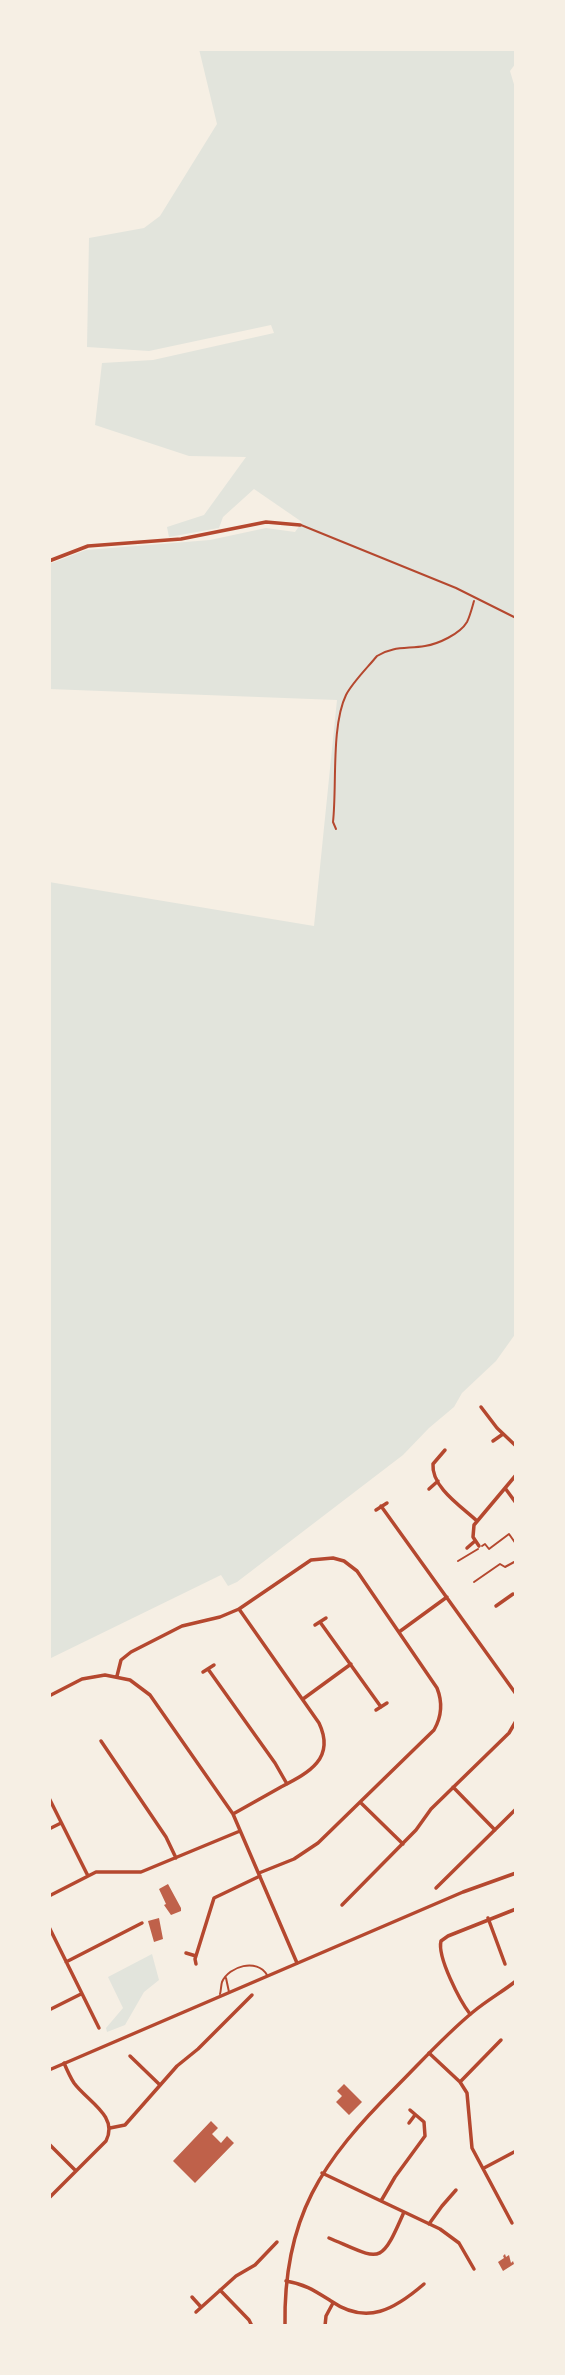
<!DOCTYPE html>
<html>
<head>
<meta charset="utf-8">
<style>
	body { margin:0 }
	#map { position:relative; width:565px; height:2375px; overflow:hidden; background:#f6efe4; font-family:"Asap Condensed",sans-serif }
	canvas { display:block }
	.frame { position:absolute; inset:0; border:51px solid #f6efe4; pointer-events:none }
</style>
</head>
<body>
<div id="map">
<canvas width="565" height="2375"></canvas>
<div class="frame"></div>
</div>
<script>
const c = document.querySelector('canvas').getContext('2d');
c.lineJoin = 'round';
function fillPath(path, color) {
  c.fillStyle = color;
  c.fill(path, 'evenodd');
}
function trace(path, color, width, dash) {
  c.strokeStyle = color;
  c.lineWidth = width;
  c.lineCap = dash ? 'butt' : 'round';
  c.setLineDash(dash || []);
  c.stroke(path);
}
const green = new Path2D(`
	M199 49H516V63L510 71 516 91V1333L496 1361 462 1393 454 1407 429 1428 403 1455 237 1582 228 1586 221 1575 49 1659V882L314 926 337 700 49 689V564L86 550 210 540 266 528 295 532 302 522 254 489 223 517 219 528 169 537 167 527 204 515 246 457 189 456 95 425 102 363 153 360 274 333 271 325 149 351 87 347 89 238 144 228 160 216 217 124Z
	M152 1954 159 1980 144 1992 125 2025 107 2032 106 2028 123 2008 108 1977Z`);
const building = new Path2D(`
	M168 1884 181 1908V1911L171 1915 164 1905 166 1904 159 1889Z
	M159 1918 163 1939 154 1942 148 1921Z
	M344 2084 362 2102 349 2115 336 2102 342 2096 337 2091Z
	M211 2121 218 2128 212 2134 221 2143 227 2136 234 2143 195 2183 173 2161Z
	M505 2254 506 2257 509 2255 511 2263 513 2261 514 2264 503 2271 498 2262 504 2258 503 2256Z`);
const path = new Path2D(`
	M336 829 333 822C337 787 331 726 346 695 352 683 368 667 377 656 393 646 407 649 425 646 438 644 460 634 467 622 470 616 472 608 474 601
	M482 1546 485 1544 489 1549 509 1534 516 1544
	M458 1561 478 1549
	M474 1582 500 1564 505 1567 516 1561`);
const service = new Path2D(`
	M301 525 456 588 516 618
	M226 1978 229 1992
	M220 1994C221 1991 221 1985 222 1982 229 1966 257 1958 267 1975`);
const minor = new Path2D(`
	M49 561 88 546 181 539 266 522 300 525
	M481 1407 497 1428 516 1446
	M493 1441 503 1434
	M445 1450 433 1464C431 1487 462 1507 477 1521
	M505 1488 516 1503
	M429 1489 438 1481
	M381 1506 516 1694
	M376 1510 387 1503
	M479 1546 473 1537 474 1525 516 1475
	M467 1548 475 1541
	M496 1606 513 1594
	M320 1622 381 1707
	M315 1625 326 1618
	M399 1632 447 1597
	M208 1669 275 1763 287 1784
	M203 1672 214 1665
	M117 1676 121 1660 131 1652 182 1626 220 1617 239 1609 311 1560 333 1558 344 1561 357 1571 437 1688C443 1703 442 1716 434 1730L318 1843 294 1859 259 1873
	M49 1696 82 1679 105 1675 130 1680 150 1695 233 1814 297 1963
	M303 1699 351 1664
	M376 1710 387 1703
	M101 1741 166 1837 176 1858
	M453 1787 495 1830
	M49 1798 88 1876
	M360 1802 403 1844
	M233 1814C249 1805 265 1796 281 1787 308 1773 336 1759 319 1723L239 1609
	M49 1829 61 1823
	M436 1888 516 1809
	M49 1896 96 1872H141L240 1831
	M342 1905 416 1830 431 1809 509 1733 516 1721
	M488 1918 505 1964
	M49 1927 99 2028
	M186 1953 196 1956
	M66 1962 142 1923
	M196 1964 195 1959 214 1898 260 1876
	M49 2010 81 1994
	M470 2014C460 2001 437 1957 441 1941L448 1936 516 1909
	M429 2053 460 2082 467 2093 472 2148 512 2223
	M130 2056 160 2085
	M460 2082 501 2040
	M409 2123 415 2115
	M110 2128 125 2125 177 2066 198 2049 252 1995
	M49 2144 76 2171
	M484 2168 516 2151
	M322 2173 440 2229 459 2243 474 2269
	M49 2198 106 2141C119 2116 87 2101 74 2083 70 2077 67 2070 64 2063
	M381 2201 395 2177 425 2136 424 2122 410 2110
	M429 2224 442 2206 456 2190
	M329 2238C381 2260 380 2267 404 2212
	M286 2281C305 2284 315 2291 331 2301 367 2326 395 2309 424 2284
	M220 2290 249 2320 252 2326
	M192 2297 201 2307
	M196 2312 236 2276 255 2265 277 2242
	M325 2326 326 2316 333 2303`);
const tertiary = new Path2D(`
	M49 2070 463 1892 516 1873
	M285 2326C283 2217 322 2161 396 2087 421 2062 445 2035 473 2012 486 2001 502 1992 516 1981`);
fillPath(green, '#e2e4dc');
fillPath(building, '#bf614a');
trace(path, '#b5482f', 2);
trace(service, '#b5482f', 2);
trace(minor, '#b5482f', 3.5);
trace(tertiary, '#b5482f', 3.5);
</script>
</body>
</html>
